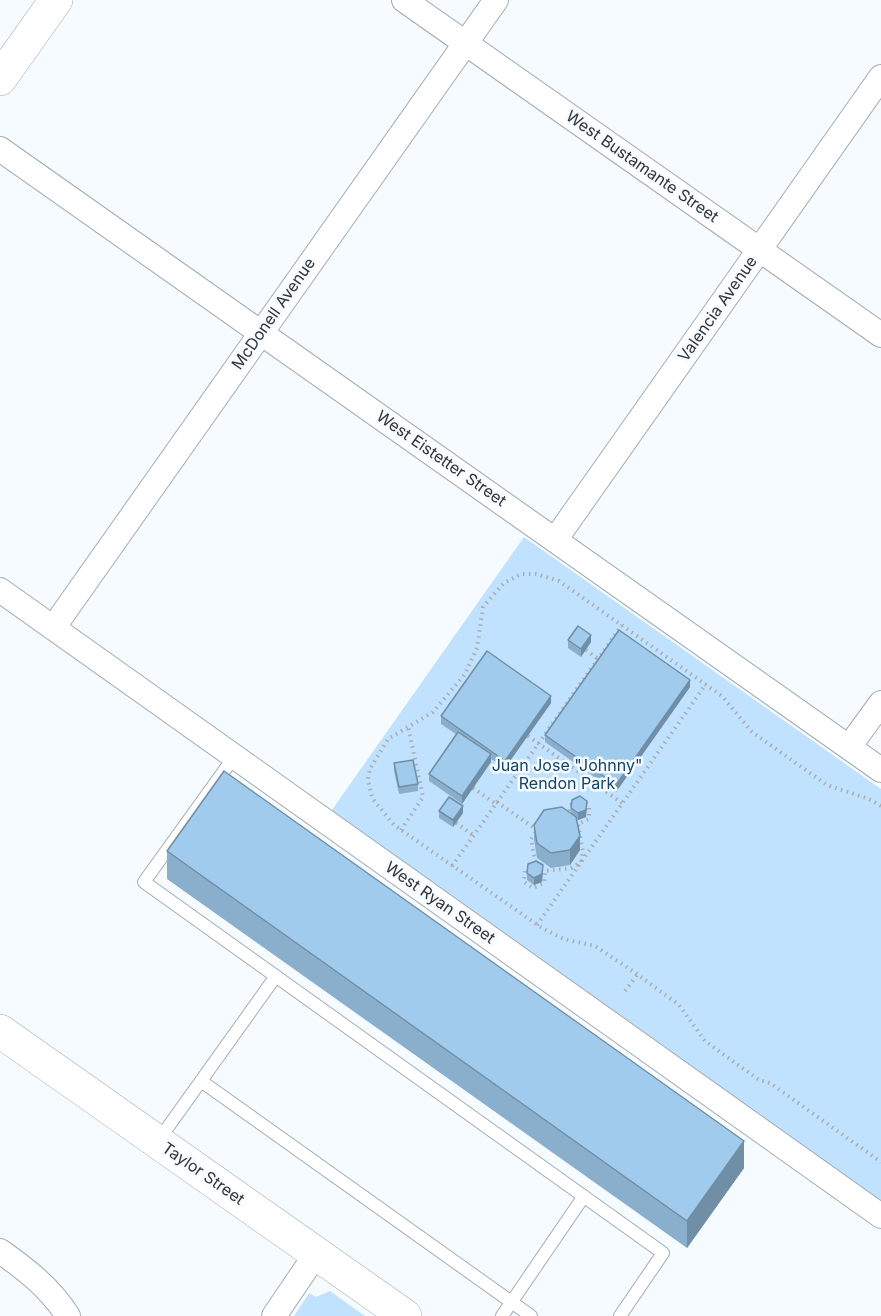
<!DOCTYPE html>
<html>
<head>
<meta charset="utf-8">
<style>
	body { margin:0 }
	canvas { display:block; background:#f6fbff }
</style>
</head>
<body>
<canvas width="881" height="1316"></canvas>
<script>
const c = document.querySelector('canvas').getContext('2d');
c.lineJoin = 'round';
function fillPath(path, color) {
  c.fillStyle = color;
  c.fill(path, 'evenodd');
}
function trace(path, color, width, dash) {
  c.strokeStyle = color;
  c.lineWidth = width;
  c.lineCap = dash ? 'butt' : 'round';
  c.setLineDash(dash || []);
  c.stroke(path);
}
function drawText(font, color, halo, rows, align = 'center') {
  c.font = font + ' Inter,sans-serif';
  c.lineWidth = 5;
  c.setLineDash([]);
  c.textBaseline = 'middle';
  c.strokeStyle = halo;
  c.fillStyle = color;
  for (const [text, x, y, turn = 0] of rows) {
    c.save();
    c.translate(x, y);
    c.rotate((+turn || 0) * Math.PI / 180);
    c.textAlign = isNaN(turn) ? turn : align;
    if (halo) c.strokeText(text, 0, 0);
    c.fillText(text, 0, 0);
    c.restore();
  }
}
const green = new Path2D(`
	M524 537 881 789V1202L329 814Z
	M330 1291 365 1316H294L309 1293 316 1297Z`);
const path = new Path2D(`
	M586 650 598 659
	M528 736 622 803
	M473 788 496 804
	M581 800 589 806V819L578 824 583 852 581 862 571 868 545 871 544 883 533 888 524 882 525 869 536 865 531 839 543 822 569 818 570 805Z
	M497 802 537 830
	M881 806 869 799 827 785 752 732 722 696 559 581 536 574H521L504 583 483 607 477 648 465 674 433 712 388 739 370 769 368 779 372 798 394 825 542 928 564 939 595 946 637 974 679 1005 705 1041 759 1080 770 1083 881 1162
	M456 823 473 835
	M401 830 423 797 408 726
	M452 866 622 625
	M537 925 706 684
	M625 991 637 975`);
const lane = new Path2D(`
	M234 757 144 882 663 1253 620 1316
	M201 1081 531 1316
	M158 1141 276 976
	M502 1316 584 1196`);
const street = new Path2D(`
	M404 0 881 335
	M0 149 881 770
	M555 540 881 77
	M0 590 881 1216
	M53 628 496 0
	M849 747 881 703
	M0 1251C27 1270 50 1288 68 1316
	M274 1316 316 1254`);
const secondary = new Path2D(`
	M0 79 56 0
	M0 1031 405 1316`);
const wall = new Path2D(`
	M568 640 591 642 581 657 568 648Z
	M690 687 616 792 545 742V735Z
	M551 703 505 768 491 759V762L462 804 429 781V774L456 734 441 724V716Z
	M394 763 418 784V791L399 794 394 771Z
	M571 808H587L586 817 578 820 577 819 580 850 570 865 551 868 537 858 534 839V825L571 814Z
	M439 811 463 813 453 827 439 818Z
	M167 851 744 1168 687 1248 167 879Z
	M527 873H543L542 882 534 885 527 880Z`);
const shadedWall = new Path2D(`
	M591 635V642L581 657V649Z
	M690 680V687L616 792V785Z
	M551 696V703L505 768V761Z
	M491 754V762L462 804V796Z
	M587 801 586 817 578 820V813Z
	M463 806V813L453 827V820Z
	M580 836V850L570 865V850Z
	M543 865 542 882 534 885V878Z
	M744 1141V1168L687 1248V1221Z`);
const building = new Path2D(`
	M578 626 591 635 581 649 568 640Z
	M619 630 690 680 616 785 545 735Z
	M487 651 551 696 505 761 441 716Z
	M458 732 491 754 462 796 429 774Z
	M413 760 418 784 399 787 394 763Z
	M224 771 744 1141 687 1221 167 851Z
	M580 796 587 801 586 810 578 813 571 808 572 800Z
	M449 797 463 806 453 820 439 811Z
	M562 807 576 817 580 836 570 850 551 853 537 843 534 825 544 810Z
	M536 861 543 865 542 874 534 878 527 873 528 864Z`);
const streetNames = [
	["West Bustamante Street",642,167,35],
	["Valencia Avenue",718,309,-55],
	["McDonell Avenue",274,314,-55],
	["West Eistetter Street",441,459,35],
	["West Ryan Street",440,903,35],
	["Taylor Street",203,1174,35]
];
const parkNames = [
	["Juan Jose \"Johnny\"",567,766],
	["Rendon Park",567,784]
];
fillPath(green, '#c0e2fe');
trace(lane, '#a3abb1', 14);
trace(street, '#a3abb1', 26);
trace(secondary, '#a3abb1', 34);
trace(path, '#a9adb1', 4, [1.5, 4.5]);
trace(lane, '#fff', 12);
trace(street, '#fff', 24);
trace(secondary, '#fff', 33);
fillPath(wall, '#8aafcc');
fillPath(shadedWall, '#708ea6');
fillPath(building, '#a0cbed');
trace(building, '#708ea6', 1.5);
drawText('16px', '#313437', '#f6fbff', streetNames);
drawText('16px', '#124465', '#f6fbff', parkNames);
</script>
</body>
</html>
